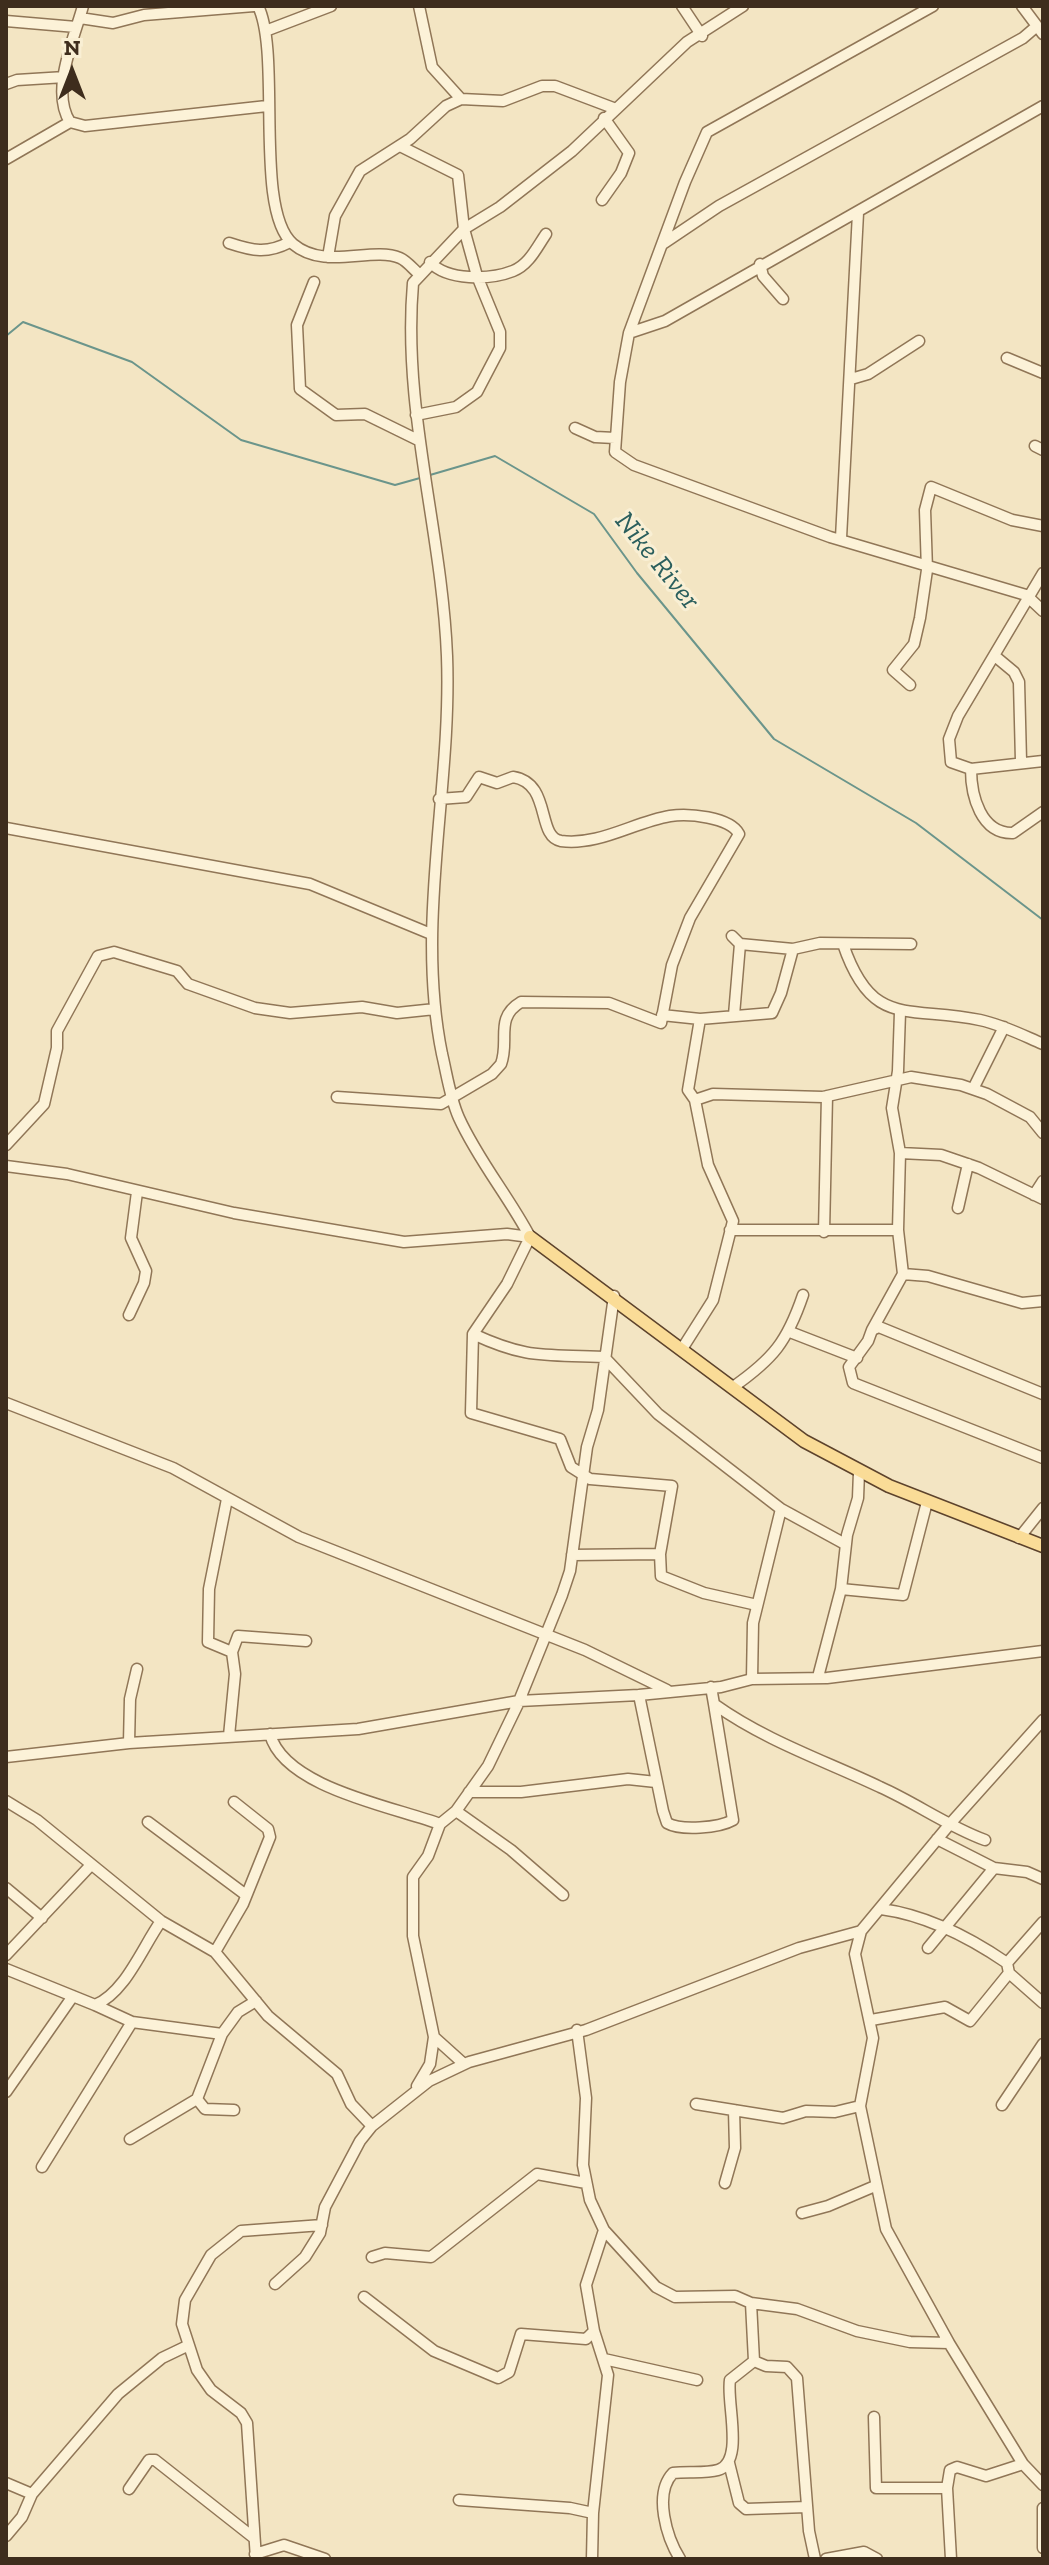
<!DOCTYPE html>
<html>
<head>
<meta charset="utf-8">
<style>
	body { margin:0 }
	#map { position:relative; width:1049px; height:2565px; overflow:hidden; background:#f3e5c3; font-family:"Zilla Slab",serif }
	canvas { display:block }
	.frame { position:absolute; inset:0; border:8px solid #3e2d1d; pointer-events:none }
	.north { position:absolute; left:32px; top:32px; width:80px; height:80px; -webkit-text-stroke:6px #f9efd4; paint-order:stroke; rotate:0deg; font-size:22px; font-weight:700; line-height:32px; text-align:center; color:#3e2d1d }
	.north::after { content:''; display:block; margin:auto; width:28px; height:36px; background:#3e2d1d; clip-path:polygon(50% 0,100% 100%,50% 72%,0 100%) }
</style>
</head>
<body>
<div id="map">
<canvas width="1049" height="2565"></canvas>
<div class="frame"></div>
<div class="north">N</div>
</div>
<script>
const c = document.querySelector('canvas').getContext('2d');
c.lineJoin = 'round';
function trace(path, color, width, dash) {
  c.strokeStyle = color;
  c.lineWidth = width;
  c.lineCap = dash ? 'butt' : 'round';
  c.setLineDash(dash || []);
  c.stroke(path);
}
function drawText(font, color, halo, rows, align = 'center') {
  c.font = font + ' "Zilla Slab",serif';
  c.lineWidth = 6;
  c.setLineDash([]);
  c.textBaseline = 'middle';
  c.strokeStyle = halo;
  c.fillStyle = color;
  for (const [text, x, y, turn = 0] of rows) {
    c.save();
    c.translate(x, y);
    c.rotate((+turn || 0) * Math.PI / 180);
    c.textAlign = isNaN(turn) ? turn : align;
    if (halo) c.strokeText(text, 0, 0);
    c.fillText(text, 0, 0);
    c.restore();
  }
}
const stream = new Path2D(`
	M6 336 23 322 132 362 241 440 395 485 420 478
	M430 475 495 456 594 514 637 573 774 739 916 823 1043 920`);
const minor = new Path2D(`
	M83 6C74 39 50 91 70 122L85 126 267 106
	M258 6C282 54 253 210 293 244 325 271 371 246 400 258 407 261 413 269 419 274
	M419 6 432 67 461 99
	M682 6 702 36
	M933 6 707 132 685 182 629 333 620 382 615 452 634 465 830 537 1026 595 1043 611
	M1022 6 1043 34
	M80 18 113 23 144 15 254 6
	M6 21 76 27
	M268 30 331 6
	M6 84 17 80 65 77
	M400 146 458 175 464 229 477 276 500 332V348L477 392 456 407 416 415
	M6 159 70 122
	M602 200 621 173 629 153 604 118
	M229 243C253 251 267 254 290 242
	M664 243 719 206 1023 38 1037 26
	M328 257 335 216 360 171 410 139 446 106 461 99 503 101 542 86H555L616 109
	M430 262C447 281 490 280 513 271 529 265 537 247 546 234
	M760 264 763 276 783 299
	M314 282 297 325 300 389 336 415 365 414 420 441
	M629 333 665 321 1043 106
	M1007 358 1043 373
	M851 379 868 374 919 341
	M575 428 595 437 615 438
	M1035 446 1043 450
	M841 538 858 213
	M1043 573 958 716 949 739 951 762 971 769 1043 761
	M996 657 1014 672 1019 682 1021 761
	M910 685 893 670 914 644 920 618 927 570 925 510 931 487 1012 520 1043 526
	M971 769C971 796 981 834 1013 833L1043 812
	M6 828 310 884 431 934
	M732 936 740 944 793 949 820 943 911 944
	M843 944C872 1030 909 1005 980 1020 1003 1025 1022 1035 1043 1044
	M662 1015 700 1019 772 1013 781 993 793 949
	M734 1015 740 944
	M973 1089 1004 1027
	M337 1097 441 1104 492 1074 501 1064C510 1040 494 1018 521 1002L609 1003 661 1023 672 965 690 918 739 834C730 817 688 813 670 816 634 822 599 846 561 841 536 837 552 783 513 777L497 783 479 777 466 797 439 799
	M695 1100 713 1094 823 1097 911 1077 961 1085 987 1094 1030 1117 1043 1133
	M6 1145 44 1104 57 1048V1031L98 956 114 952 177 971 188 984 255 1008 290 1013 362 1007 397 1013 435 1009
	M900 1153 941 1155 979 1168 1043 1199
	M6 1166 67 1174 234 1213 404 1242 507 1234 530 1237
	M1034 1195 1043 1181
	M958 1208 968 1164
	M730 1230H898
	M824 1232 827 1096
	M530 1237C509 1197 478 1160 459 1118 450 1098 447 1075 442 1054 415 921 452 789 447 656 442 531 402 409 413 283L464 229 500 207 572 151 687 42 743 6
	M530 1237 507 1284 473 1334 471 1413 560 1439 571 1467 590 1479 672 1486 660 1554 661 1576 704 1593 757 1605
	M903 1274 928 1276 1022 1303 1043 1301
	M129 1315 144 1283 146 1271 131 1238 137 1192
	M872 1330 903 1274 898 1230 900 1153 892 1108 898 1071 900 1012
	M790 1332 857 1358
	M473 1334C529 1360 545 1354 604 1357L658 1414 781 1509 845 1544
	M682 1349 713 1300 733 1221 708 1165 695 1100 688 1090 700 1019
	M733 1387C773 1359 787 1342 803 1295
	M1043 1394 879 1327 872 1330 868 1341 849 1367 853 1383 1043 1458
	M6 1403 173 1468 299 1537 585 1650 667 1690
	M227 1499 209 1589 208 1642 232 1652 235 1674 229 1736
	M1019 1538 1043 1508
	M572 1555 660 1554
	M841 1589 903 1595 927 1502
	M232 1652 238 1636 306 1641
	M818 1677 841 1589 847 1535 858 1498 859 1472
	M752 1679 753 1623 781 1509
	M711 1687 714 1704C766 1741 823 1760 880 1787 916 1803 947 1826 985 1840
	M639 1695 663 1811 667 1823C681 1831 719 1828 733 1820L714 1704
	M270 1734C284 1788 395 1807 440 1824
	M129 1743 130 1699 137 1669
	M6 1757 129 1743 358 1729 519 1701 639 1695 721 1687 752 1679 827 1678 1043 1651
	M469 1792H521L628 1779 656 1782
	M6 1801 37 1820 161 1921 215 1952 268 2016 337 2074 351 2104 372 2126
	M456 1811 511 1850 563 1895
	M148 1822 246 1895
	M937 1839 994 1868
	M6 1888 42 1918
	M881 1909C926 1915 969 1937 1007 1963L1009 1973 1043 2003
	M861 1931 855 1954 873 2038 860 2106 886 2229 949 2343 1023 2464 1043 2485
	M928 1948 994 1868 1027 1872 1043 1879
	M215 1952 243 1904 270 1837 268 1829 234 1802
	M6 1955 90 1866
	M1007 1963 1043 1922
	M6 1969 95 2005C125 1993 142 1948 161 1921
	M95 2005 132 2022 222 2034
	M871 2020 945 2007 970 2021 1009 1973
	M577 2030 586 2098 583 2165 590 2200 604 2230 656 2287 675 2297 735 2296 751 2303 797 2309 857 2331 910 2342 949 2343
	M434 2037 464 2064
	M417 2086 430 2064 434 2037 413 1936V1877L428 1856 440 1824 456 1811 488 1766 517 1706 562 1595 570 1571 587 1447 598 1410 614 1296
	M6 2092 73 1996
	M197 2099 205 2109 234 2110
	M696 2104 783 2118 806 2111 835 2112 860 2106
	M1002 2105 1043 2044
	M130 2139 197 2099 222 2034 238 2012 256 2001
	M42 2167 132 2022
	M725 2183 735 2148 734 2110
	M802 2213 828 2206 875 2186
	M372 2257 385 2253 431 2257 537 2174 586 2183
	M275 2284 305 2257 320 2233 325 2207 360 2141 372 2126 429 2081 469 2062 586 2030 799 1948 861 1931 949 1825 1043 1720
	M364 2297 434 2351 498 2378 509 2372 521 2334 586 2339 594 2331
	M751 2303 754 2361
	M604 2359 697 2380
	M754 2361 766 2366 787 2367 797 2378 809 2531 815 2559
	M874 2417 876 2488H947
	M729 2463 739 2503 746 2509 807 2507
	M6 2483 32 2494 22 2517 6 2536
	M129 2489 149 2460H155L254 2538
	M32 2494 118 2394 162 2358 187 2346
	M459 2500 570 2508 593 2513
	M1043 2508V2548
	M255 2554 284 2545 325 2559
	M256 2559 247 2423 241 2413 211 2390 197 2370 182 2324 185 2300 211 2255 241 2231 322 2225
	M592 2559 593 2513 608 2375 594 2331 586 2285 604 2230
	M680 2559C667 2538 653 2494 673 2473 688 2471 704 2474 718 2470 745 2462 726 2402 730 2380L754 2361
	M826 2559 864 2552 877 2559
	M951 2559 947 2488 950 2470 957 2467 986 2476 1023 2464`);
const major = new Path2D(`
	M530 1237 804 1441 889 1486 1043 1546`);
const waterNames = [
	["Nike River",657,561,51]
];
trace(stream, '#6b958b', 2);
trace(minor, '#907657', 13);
trace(major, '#5d432c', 15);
trace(minor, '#fcf2d8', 10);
trace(major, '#fadc97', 12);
drawText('italic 28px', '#2b5f5d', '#f9efd4', waterNames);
</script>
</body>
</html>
